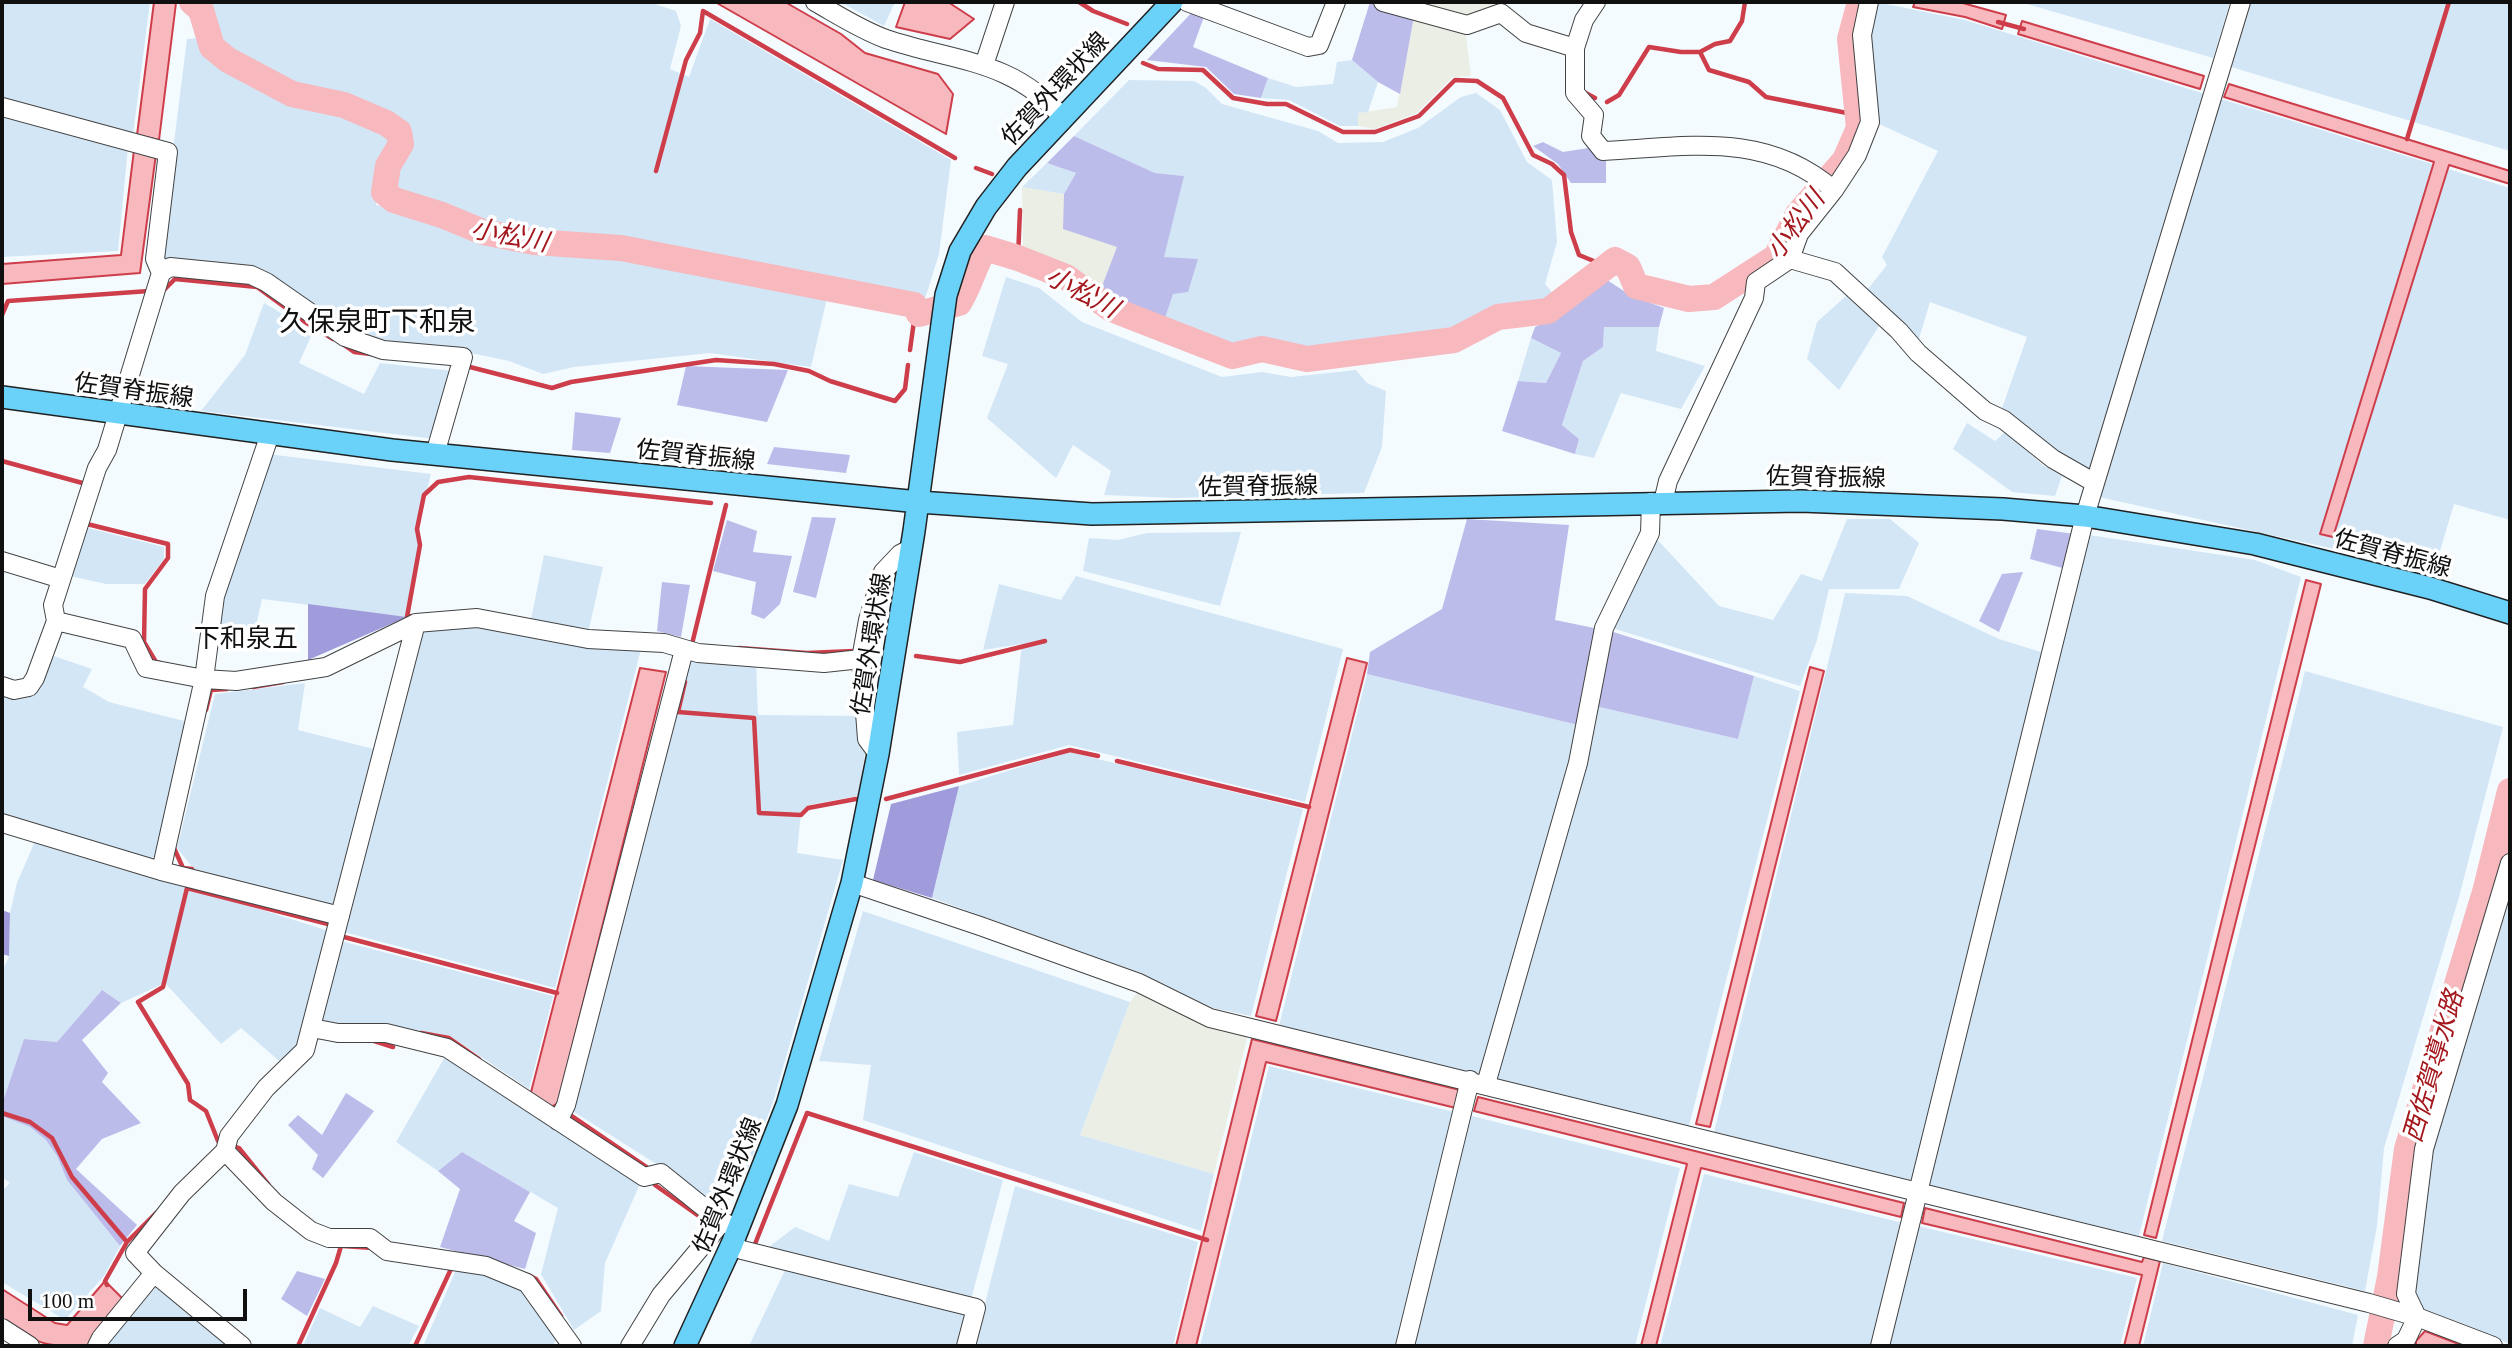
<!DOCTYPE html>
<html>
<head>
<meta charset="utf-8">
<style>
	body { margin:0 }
	#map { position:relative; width:2512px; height:1348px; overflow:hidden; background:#f4fbff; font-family:Georgia,serif }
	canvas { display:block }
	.frame { position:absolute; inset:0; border:4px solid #101010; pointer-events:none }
	.scale { position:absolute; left:28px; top:1289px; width:219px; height:32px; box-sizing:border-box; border:4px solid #101010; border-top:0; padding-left:9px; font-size:21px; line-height:24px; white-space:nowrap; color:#101010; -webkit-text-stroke:5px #fff; paint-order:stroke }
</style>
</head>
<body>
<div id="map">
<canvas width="2512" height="1348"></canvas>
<div class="frame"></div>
<div class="scale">100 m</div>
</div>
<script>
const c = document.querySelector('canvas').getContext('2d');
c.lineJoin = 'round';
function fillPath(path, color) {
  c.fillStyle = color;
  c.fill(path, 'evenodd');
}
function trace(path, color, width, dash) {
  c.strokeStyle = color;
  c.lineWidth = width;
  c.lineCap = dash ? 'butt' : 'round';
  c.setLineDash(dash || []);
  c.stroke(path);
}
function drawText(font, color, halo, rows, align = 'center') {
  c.font = font + ' Georgia,"Noto Sans JP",serif';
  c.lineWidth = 7;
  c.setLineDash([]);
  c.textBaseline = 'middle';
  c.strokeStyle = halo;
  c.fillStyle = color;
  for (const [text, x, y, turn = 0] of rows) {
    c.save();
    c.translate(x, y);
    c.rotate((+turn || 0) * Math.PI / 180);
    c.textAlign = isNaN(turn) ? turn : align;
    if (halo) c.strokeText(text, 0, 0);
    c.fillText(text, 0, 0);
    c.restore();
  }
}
const industrial = new Path2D(`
	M1425 2H1502L1501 10 1464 18 1471 76 1453 77 1417 113 1375 129 1358 126V113L1397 107 1414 16 1424 8Z
	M1022 187 1064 194V229L1118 247 1099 294 1069 272 1023 250Z
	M1139 990 1248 1034 1214 1174 1080 1135 1130 1002Z`);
const farmland = new Path2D(`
	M2 2H150L133 135 2 99Z
	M205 2H649L676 11 681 26 670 69 689 77 710 19 951 160 939 254 925 299 606 238 519 233 430 202 393 194V172L407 142 402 126 360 104 292 87 220 45 216 19Z
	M840 2H895L884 26Z
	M1876 2 1965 20 2510 188V520L2454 504 2434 571 2099 497 2002 408 2027 337 1930 302 1918 342 1867 290 1887 265 1882 257 1938 151 1877 123 1869 36Z
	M2020 2H2230L2213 58Z
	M2248 2H2510V151L2228 66Z
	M198 38 212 62 288 99 365 120 392 140 380 164 376 205 432 217 481 240 624 255 828 294 811 367 710 353 574 367 543 374 509 361 466 352 383 340 346 327 260 269 166 261 160 253 187 39Z
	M1352 60 1378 82 1368 112 1358 113V126H1340L1289 100 1261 98 1268 78 1296 87 1333 84 1337 62Z
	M1129 80 1194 81 1206 88 1222 104 1318 131 1338 143 1383 142 1418 128 1461 97 1476 93 1500 110 1527 162 1552 180 1557 242 1545 284 1556 297 1540 308H1497L1454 330 1308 348 1261 341 1232 350 1163 324 1173 293 1198 260 1163 258 1183 176 1155 173 1074 136Z
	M2 113 128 147 118 251 2 257Z
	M1047 163 1076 173 1064 194 1022 187Z
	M1006 277 1039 288 1082 322 1222 377 1262 372 1291 377 1356 370 1367 383 1386 391 1382 447 1364 493 1176 498 1104 495 1111 471 1073 445 1056 478 987 418 1008 364 982 356Z
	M1846 296 1879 326 1839 390 1807 359 1817 322Z
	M264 303 313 332 299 363 364 394 380 363 453 371 435 439 201 411 245 355Z
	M1604 327H1659L1656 351 1705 366 1681 409 1621 393 1594 458 1575 454 1579 439 1562 425 1583 361 1603 347Z
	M1531 338 1561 353 1546 383 1518 381Z
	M1967 423 1995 441 2005 432 2044 466 2062 476 2055 496 2012 492 1953 449Z
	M268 454 431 474 417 529 420 545 407 617 262 599 253 640 215 634 222 593Z
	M1847 519H1890L1919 543 1899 589H1829L1817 640 1800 686 1612 628 1654 536 1719 606 1773 620 1801 574 1822 581Z
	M84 527 164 547V559L145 584H106L70 576Z
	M1241 532 1220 606 1083 571 1089 538 1118 540 1147 533Z
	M2089 535 2255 560 2301 577 2139 1236 1929 1185Z
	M544 555 603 567 589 629 531 619Z
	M1076 576 1343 649 1305 802 1069 745 959 775 957 732 1013 725 1022 644 983 650 999 584 1061 600Z
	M1845 593 1907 596 1999 639 2044 653 1914 1181 1714 1132Z
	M482 625 641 649 555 988 344 932 422 630Z
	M48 654 92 669 83 687 109 702 188 722 158 852 148 862 2 815V691L15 695Z
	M688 659 756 662 758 715 862 716 865 754 858 796 809 805 801 812 797 853 843 860 773 1102 746 1174 720 1212 661 1167 571 1110Z
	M2305 671 2503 727 2459 897 2384 1148 2377 1226 2365 1291 2162 1241Z
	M1367 674 1578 725 1568 776 1482 1075 1279 1026Z
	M1754 676 1800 691 1689 1126 1495 1078 1595 706 1738 739Z
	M305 683 298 730 378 750 334 908 197 873 177 848 215 694Z
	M1069 752 1303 809 1251 1016 1213 1008 1141 973 932 898 959 786Z
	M36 839 329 931 300 1046 284 1065 241 1028 221 1044 165 983 121 1003 102 990 57 1042 24 1039 2 1104V972L9 956 10 913 17 883Z
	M2510 885V1344L2424 1311 2413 1287 2428 1153Z
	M863 911 1130 1002 1080 1135 1214 1174 1201 1231 863 1120 871 1065 819 1061Z
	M341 941 553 996 529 1089 450 1036 379 1025 335 1029 321 1020Z
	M446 1055 640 1184 605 1263 601 1311 574 1330 541 1274 558 1208 462 1152 438 1171 396 1142Z
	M1269 1066 1458 1113 1399 1346H1200Z
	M1468 1115 1680 1168 1635 1346H1411Z
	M2 1116 30 1127 46 1140 57 1156 67 1180 120 1246 104 1276 65 1320 2 1282V1191L10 1183 2 1177Z
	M914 1152 1003 1180 970 1303 765 1250 795 1227 829 1241 849 1184 898 1197Z
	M1704 1174 1903 1223 1873 1346H1660Z
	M1015 1186 1198 1242 1173 1346H974Z
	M1918 1226 2137 1278 2120 1346H1889Z
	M2163 1263 2358 1315 2352 1346H2143Z
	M787 1266 970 1312 961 1346H749Z
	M456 1270 483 1272 527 1290 557 1339 552 1346H423Z
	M155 1280 236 1346H104Z
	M373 1306 419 1326 408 1346H303L320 1308 360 1327Z`);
const green = new Path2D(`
	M1370 2H1425L1424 8 1414 16 1400 94 1378 82 1352 60Z
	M1195 9 1205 14 1193 47 1268 78 1261 98 1234 94 1206 67 1147 60Z
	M1074 136 1155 173 1184 176 1164 257 1198 259 1188 292 1173 294 1163 324 1099 294 1117 247 1063 229 1064 194 1076 173 1047 163Z
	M1543 142 1563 152 1588 148 1606 161V183H1571L1558 164 1533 146Z
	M1604 278 1630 295 1664 308 1659 327H1604L1603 347 1583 361 1562 425 1579 439 1575 454 1502 431 1518 381 1546 383 1561 353 1531 338 1535 327 1574 306Z
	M686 366 788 370 767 422 677 405Z
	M575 412 621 418 610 453 572 450Z
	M774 447 850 455 846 473 767 464Z
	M812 517 836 518 816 598 793 592Z
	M1467 519 1569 525 1555 620 1599 629 1578 725 1367 674 1370 652 1442 609Z
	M727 520 757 531 753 552 792 556 780 604 764 619 751 614 756 582 713 571Z
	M2037 529 2075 534 2066 569 2030 559Z
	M2023 572 1999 632 1979 621 2002 574Z
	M662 582 690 585 681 637 657 631Z
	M1610 631 1754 676 1738 739 1595 706Z
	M102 990 121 1003 82 1040 108 1073 102 1082 141 1123 102 1139 76 1169 137 1225 120 1246 67 1180 57 1156 46 1140 30 1127 2 1116V1104L24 1039 57 1042Z
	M346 1093 374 1111 323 1178 312 1169 318 1155 288 1125 298 1115 322 1135Z
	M462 1152 530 1192 514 1221 536 1233 525 1269 440 1247 460 1189 438 1171Z
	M297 1271 325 1279 307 1316 281 1299Z`);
const forest = new Path2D(`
	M308 604 407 617 308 660Z
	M959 786 932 898 873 880 891 804Z
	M2 910 10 913 9 956 2 954Z`);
const water = new Path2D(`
	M154 2 176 3 159 140 137 135Z
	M715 2H785L841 34 865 53 938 74 953 94 946 134Z
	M905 2H948L974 19 950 39 896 27Z
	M1915 2H1959L2006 15 2002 29 1965 17 1913 7Z
	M2022 21 2204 76 2200 89 2018 34Z
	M2229 84 2510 171V184L2449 165 2333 537 2320 534 2434 162 2224 97Z
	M134 150 156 154 140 273 2 284V264L121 255Z
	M2306 580 2321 584 2156 1238 2144 1235Z
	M1347 658 1367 663 1276 1021 1256 1016Z
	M1810 667 1824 671 1710 1127 1696 1124Z
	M640 668 666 672 558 1103 549 1108 530 1096Z
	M1252 1039 1460 1090 1456 1108 1266 1062 1196 1346H1176Z
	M1478 1097 1904 1203 1901 1217 1701 1168 1656 1346H1641L1687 1164 1474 1111Z
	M1925 1208 2142 1262 2144 1257 2160 1261 2139 1346H2124L2142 1275 1922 1223Z
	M105 1281 123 1299 90 1346C44 1346 40 1346 2 1321V1289L55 1323 67 1325Z
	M2425 1331 2464 1346H2416V1341Z`);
const stream = new Path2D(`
	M1079 2 1093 11 1127 24
	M1998 22 2024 29
	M1700 52 1715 44 1730 41 1742 21 1745 2
	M1143 63 1158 69 1203 70 1233 98 1267 104H1286L1343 132H1375L1419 116 1455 80 1477 81 1503 98 1533 155 1552 164 1564 175 1571 232 1579 255 1606 266
	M1582 91 1595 98
	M1607 102 1619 95 1649 47 1681 52H1700L1709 70 1749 82 1766 97 1847 113 1859 112
	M2407 139 2449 2
	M976 168 992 174
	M656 171 686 60 700 33 703 11 955 158
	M1018 258 1020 210
	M163 291 175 279 257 287 305 322 333 339
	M2 315 8 301 149 291
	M344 345 354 352 371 354
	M910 350 914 321 919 314
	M466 366 552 388 571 382 716 360 774 364 809 371 830 381 895 401 905 389 908 365
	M2 461 86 484 85 487
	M87 524 168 544V558L145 589 144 642 156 662 160 663
	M412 616 407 617 420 545 417 529 424 495 438 482 469 477 711 503
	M692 644 726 505
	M739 648 807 653 854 651
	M868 652 882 654
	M916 656 960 662 1045 641
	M685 682 678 712 754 718 759 813 801 815 808 808 856 799
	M253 687 283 682
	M206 710 211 690 227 689
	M1117 761 1309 807
	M886 799 1070 750 1098 756
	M174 848 183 868 192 869
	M344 937 557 993
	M421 1033 449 1038 479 1059
	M371 1040 393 1047
	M566 1112 651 1170
	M2 1113 30 1122 52 1138 72 1177 127 1242
	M223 1142 218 1141 206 1111 190 1100 188 1084 138 1002 163 987 187 888 328 924
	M231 1145 239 1148 268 1184
	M653 1178 655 1185 703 1219
	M755 1244 807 1113 1207 1240
	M343 1246 373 1248
	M528 1275 536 1279 561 1316
	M107 1285 105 1281 127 1242 156 1213
	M298 1346 336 1263 341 1246
	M415 1346 451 1269`);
const river = new Path2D(`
	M192 2 201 10 212 47 228 60 292 94 344 105 386 123 399 132 401 144 388 166 384 192 394 200 442 215 483 232 534 242 621 248 914 305 919 314 959 303C970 285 974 266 985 248L1018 258 1066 277 1111 309 1232 356 1262 349 1307 359 1454 340 1498 317 1548 311 1615 260 1628 267 1636 286 1689 299 1714 297 1776 257 1798 214 1845 160 1859 128 1850 39 1860 2
	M2376 1346 2390 1277 2407 1149 2485 892 2510 791`);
const minor = new Path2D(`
	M815 2C838 15 861 30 886 39 955 62 1012 59 1063 118
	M1187 2 1308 47 1319 45 1336 2
	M1383 2 1467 25 1501 13 1526 33 1575 48
	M1596 2 1584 20 1575 48V93L1594 115 1591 136 1603 151C1687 147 1765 130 1834 190
	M984 65 1005 2
	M2 107 168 152 155 259 161 273
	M1790 259 1835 272 1899 331 1918 353 1985 411 2004 420 2053 459 2095 483
	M1663 502 1668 481 1754 298 1756 282 1790 259 1799 234 1834 190 1857 155 1870 122 1862 35 1869 2
	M2 561 61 579
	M56 621 132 639 146 668 204 679 236 681 326 667 416 623
	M2 686 14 690 29 687 35 678 56 621 53 605 97 468 107 450 161 273 170 267 251 275 266 282 345 337 383 350 463 357 435 454
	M878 754 867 739 861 659 868 620 883 572 900 554 912 548
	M2 823 161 871 340 916
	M161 871 204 679 215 596 270 434
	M852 883 980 926 1139 983 1210 1018 2369 1303 2417 1317 2493 1346
	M312 1028 338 1033H386L447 1048 644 1177 661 1173 722 1222 739 1228
	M1486 1084 1578 763 1604 628 1650 533 1651 502
	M558 1121 566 1105 684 650
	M225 1151 274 1202 311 1231 329 1238H370L387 1251 486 1266 527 1283 572 1346
	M732 1244 742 1250 976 1308 966 1346
	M2 1328 30 1346
	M97 1346 101 1338 154 1273
	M242 1346 154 1273 135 1253 182 1193 225 1151 229 1136 266 1088 305 1050 416 623 477 618 588 639 664 643 698 653 824 663 861 659
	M630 1346 661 1295 722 1222
	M1405 1346 1470 1080
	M1880 1346 2085 516 2241 2
	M2397 1346 2406 1340 2417 1317 2406 1294 2424 1149 2510 863`);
const major = new Path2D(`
	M2 397 392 450 919 502 1092 514 1801 501 2003 509 2085 516 2255 544 2430 588 2510 613
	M685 1346 732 1244 787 1105 852 883 878 754 914 531 946 295 960 251 986 207 1017 167 1172 2`);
const streetNames = [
	["佐賀外環状線",1054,88,-47],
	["佐賀脊振線",134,389,8],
	["佐賀脊振線",696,454,6],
	["佐賀脊振線",1826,476,1],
	["佐賀脊振線",1258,485,-1],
	["佐賀脊振線",2393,552,15],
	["佐賀外環状線",870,644,-81],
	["佐賀外環状線",726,1185,-68]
];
const waterNames = [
	["小松川",1794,224,-53],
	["小松川",510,234,11],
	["小松川",1083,291,28],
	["西佐賀導水路",2432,1066,-74]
];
const neighbourhoodNames = [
	["下和泉五",246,637]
];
const quarterNames = [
	["久保泉町下和泉",377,320]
];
fillPath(industrial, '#ebeee5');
fillPath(farmland, '#d3e6f6');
fillPath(green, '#bcbceb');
fillPath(forest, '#a09bdb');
fillPath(water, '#f7b8be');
trace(water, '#ce3e4a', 2);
trace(stream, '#ce3e4a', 4.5);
trace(river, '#f7b8be', 26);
trace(minor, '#434343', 20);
trace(major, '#212121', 24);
trace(minor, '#fff', 18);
trace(major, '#6ad1f9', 21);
drawText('24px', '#101010', '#fff', streetNames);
drawText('italic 26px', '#a4171d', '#fff', waterNames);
drawText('26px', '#101010', '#fff', neighbourhoodNames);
drawText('28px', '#101010', '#fff', quarterNames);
</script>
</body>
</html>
